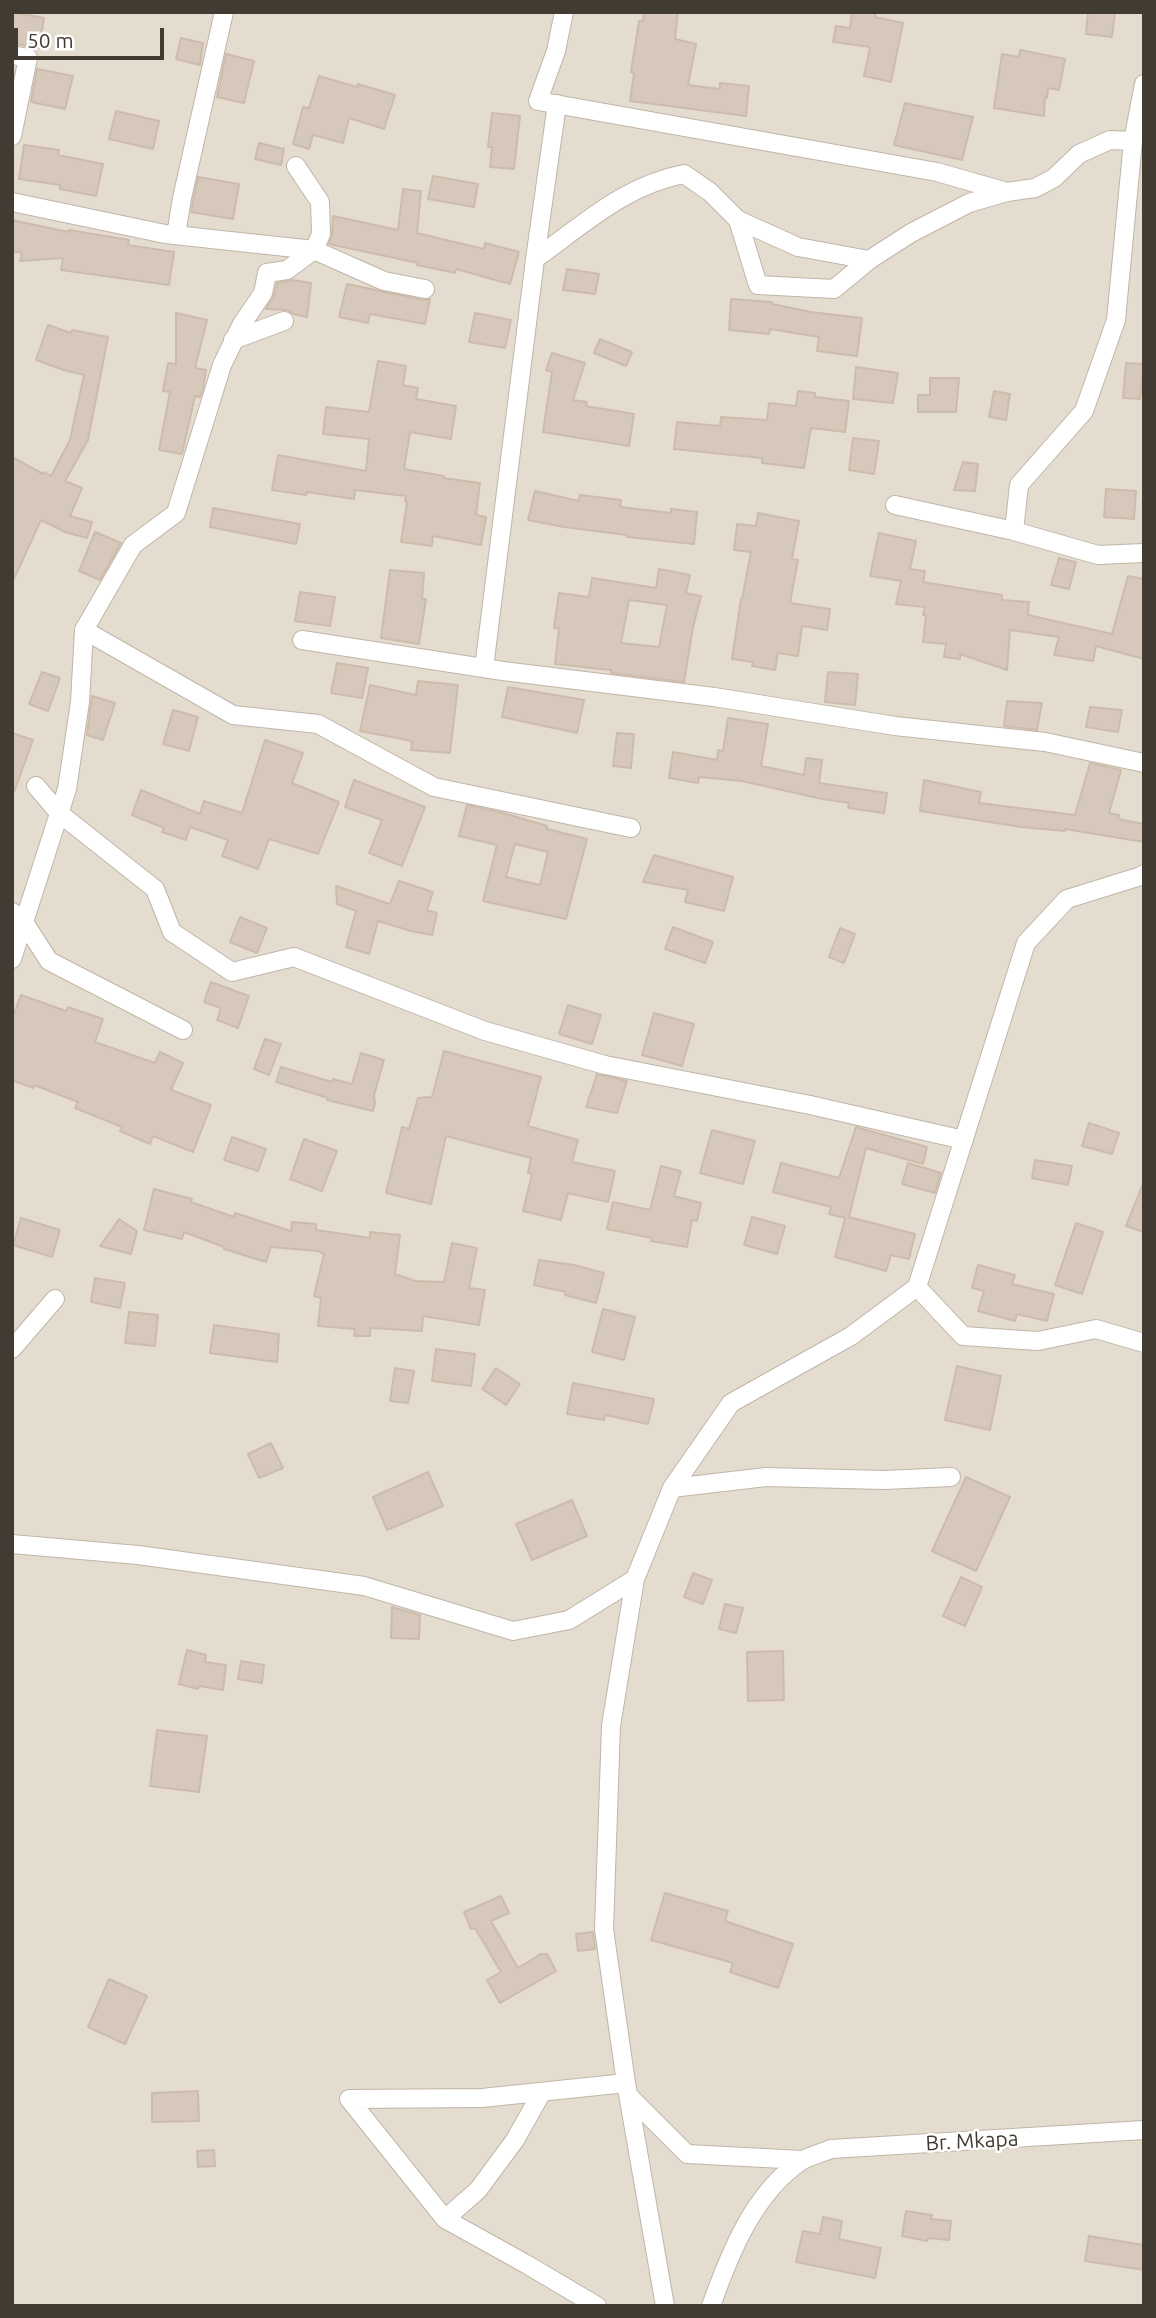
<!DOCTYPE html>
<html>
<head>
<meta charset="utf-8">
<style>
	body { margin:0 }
	#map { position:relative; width:1156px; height:2318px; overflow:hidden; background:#f1ebe2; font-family:Ubuntu,sans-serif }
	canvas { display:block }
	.frame { position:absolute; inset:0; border:14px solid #423b32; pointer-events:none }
	.scale { position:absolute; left:14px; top:28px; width:150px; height:32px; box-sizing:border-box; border:4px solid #423b32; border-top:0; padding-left:9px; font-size:21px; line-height:24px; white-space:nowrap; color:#423b32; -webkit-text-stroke:5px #fff; paint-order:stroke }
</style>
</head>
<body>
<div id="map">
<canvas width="1156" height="2318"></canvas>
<div class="frame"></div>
<div class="scale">50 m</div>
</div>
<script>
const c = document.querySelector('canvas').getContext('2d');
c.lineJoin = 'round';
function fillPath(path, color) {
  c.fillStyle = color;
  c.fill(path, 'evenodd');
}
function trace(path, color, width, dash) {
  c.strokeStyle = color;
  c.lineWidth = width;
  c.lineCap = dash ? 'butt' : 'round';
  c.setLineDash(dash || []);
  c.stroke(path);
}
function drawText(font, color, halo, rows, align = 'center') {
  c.font = font + ' Ubuntu,sans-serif';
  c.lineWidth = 5;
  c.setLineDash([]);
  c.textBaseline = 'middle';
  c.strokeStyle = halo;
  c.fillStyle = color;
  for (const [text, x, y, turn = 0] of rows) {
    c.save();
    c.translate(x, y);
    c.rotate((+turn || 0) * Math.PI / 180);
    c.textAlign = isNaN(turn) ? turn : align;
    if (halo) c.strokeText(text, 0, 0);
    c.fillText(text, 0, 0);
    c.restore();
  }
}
const residential = new Path2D(`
	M12 12H1144V2306H12Z`);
const building = new Path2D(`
	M12 12 44 18 39 48 12 43Z
	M644 12H678L675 39 696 44 688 85 720 89V83L749 86 746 116 630 101 634 73 631 72 639 21H643Z
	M852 12H876L875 17 903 23 891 82 864 76 870 47 833 42 836 26 850 28Z
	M1088 12H1115L1112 37 1086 34Z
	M181 38 203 43 200 65 176 59Z
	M1020 50 1065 59 1059 90 1048 88 1047 98 1045 96 1044 116 994 108 1002 54 1019 57Z
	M226 54 254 61 244 103 217 97Z
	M37 69 73 76 65 109 31 102Z
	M319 76 357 87 358 84 395 95 384 129 349 118 343 143 313 135 309 149 293 144 303 107 309 108Z
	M905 103 973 117 962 160 894 145Z
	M116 111 159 121 153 149 109 139Z
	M492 113 520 116 514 169 490 167 492 147H488Z
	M259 143 284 149 281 165 255 159Z
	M24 145 59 150 58 155 103 164 96 196 60 189V185L19 179Z
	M433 176 478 184 474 207 428 199Z
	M198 177 239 184 233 219 191 212Z
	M403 189 421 191 417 233 484 249 485 243 519 252 510 284 456 269 455 273 417 265 418 263 329 244 332 234 333 216 398 230Z
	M12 220 68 232 69 230 129 240 128 245 174 252 169 285 61 270 63 258 20 261 22 253 12 251Z
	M567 269 599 274 595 294 563 290Z
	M293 280 311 283 307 317 293 314 287 310 266 309 274 296 277 283Z
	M347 284 423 300 430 299 425 324 370 314 368 323 339 317Z
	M731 299 772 302V304L811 312 862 318 857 356 817 351 819 337 770 329 769 334 729 330Z
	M176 313 207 320 195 368 206 370 203 389 200 397 195 396 182 454 159 450 170 392 163 391 168 363 176 364Z
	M475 313 511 320 505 348 469 342Z
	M48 325 71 333 72 330 108 337 88 440 65 481 82 488 70 516 92 522 87 538 65 532 41 520 12 583V457L43 474 44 472 51 476 70 440 84 375 64 370 36 360Z
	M600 339 632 352 626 366 594 353Z
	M552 353 585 363 573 400 587 402 586 406 634 414 629 446 543 432 552 372 546 370Z
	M378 361 406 366 403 385 418 388 416 399 456 406 451 439 410 432 404 469 444 476 443 478 480 483 476 515 486 517 481 545 433 536 432 546 401 542 407 502 405 501 406 496 355 490 354 499 307 492 306 495 272 490 278 455 366 471 369 439 323 434 326 407 369 412Z
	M1126 363 1144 364 1140 399 1123 398Z
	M856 367 898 373 893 403 853 399Z
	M930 378H959L956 412H918V395H930Z
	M798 391 815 393V397L849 401 845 432 811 428 804 468 762 463V458L674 449 677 422 720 426 721 417 767 420 769 403 796 406Z
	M994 391 1010 394 1006 420 989 417Z
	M853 438 879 441 874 474 849 470Z
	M963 462 978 464 975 491 954 490Z
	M1106 489 1136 491 1134 519 1104 517Z
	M535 491 579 501 580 495 621 500 620 507 671 513V509L697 512 694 544 627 537V535L564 527 528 520Z
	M213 508 300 524 296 544 210 527Z
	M758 513 799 521 792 559 798 560 790 603 830 609 827 630 802 626 798 656 778 653 775 670 752 666 753 662 732 659 741 599H742L751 552 734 550 737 524 756 526Z
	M95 532 121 543 100 580 79 571Z
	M879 533 916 541 910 569 925 571 923 582 1002 595V600L1029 602 1028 615 1112 634 1128 576 1144 579V659L1096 646 1093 661 1054 655 1059 637 1010 630 1007 670 960 654V659L944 657 946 644 923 642 926 615H923L925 607 896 604 901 581 870 576Z
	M1059 558 1076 562 1069 589 1051 585Z
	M659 569 690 575 686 593 701 596 693 627 684 682 611 673V670L555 664 559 628H554L559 593 589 597 592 578 656 588ZM629 600 667 605 659 647 621 643Z
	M390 570 424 573 422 599H426L419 644 381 638Z
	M300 592 335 597 330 626 295 621Z
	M337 663 368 668 362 698 331 693Z
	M42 672 60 678 48 711 29 704Z
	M828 672 858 674 855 705 825 702Z
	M418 681 458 685 450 753 411 750 412 741 360 731 370 685 416 695Z
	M508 687 584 700 577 733 502 717Z
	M92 696 115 703 103 740 87 735Z
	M1007 701 1042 703 1037 730 1004 726Z
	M1090 707 1122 710 1118 732 1086 727Z
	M173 710 198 717 189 751 163 744Z
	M728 718 768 724 761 766 804 775 806 758 822 760 819 783 887 793 884 813 848 808 849 803 822 799 742 781 699 777 698 783 669 778 673 752 717 760 718 750 723 751Z
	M12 733 33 740 14 792H12Z
	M617 733 634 734 631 768 613 766Z
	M265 740 303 753 292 783 339 802 318 854 269 839 258 869 222 856 228 840 190 827 186 840 162 832 164 828 132 815 141 790 200 814 204 801 242 813Z
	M1090 763 1121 770 1109 813 1119 815 1118 819 1144 824V842L1065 829V831L1021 827 920 811 924 780 981 792 979 803 1075 815Z
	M354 780 425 807 402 866 369 853 382 820 345 807Z
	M467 805 503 813 547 826V829L587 839 566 919 483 901 497 845 459 836ZM515 844 548 852 540 885 506 877Z
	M654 855 733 877 724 911 685 902 688 890 643 882Z
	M399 881 433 892 427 910 437 913 432 935 411 931 378 921 369 954 346 947 356 911 337 904 336 886 390 904Z
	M240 917 267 928 257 953 230 942Z
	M673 927 713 942 705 963 665 949Z
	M840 928 855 934 844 963 829 957Z
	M211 982 249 996 238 1028 217 1020 221 1008 204 1002Z
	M21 995 66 1011 68 1007 103 1019 95 1042 155 1063 160 1052 183 1063 171 1090 211 1105 193 1152 153 1136 150 1144 120 1131 122 1127 75 1108 78 1102 34 1085 33 1088 12 1080V1019Z
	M568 1005 601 1015 592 1044 559 1034Z
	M654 1013 694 1024 682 1066 642 1055Z
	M265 1039 281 1044 269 1075 254 1069Z
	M444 1051 541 1077 528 1126 578 1140 572 1162 615 1171 608 1202 568 1193 561 1220 523 1211 532 1174 528 1173 531 1158 446 1136 431 1204 386 1193 402 1127 409 1129 418 1098 432 1097Z
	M361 1053 384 1060 374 1095 375 1103 373 1111 327 1100 328 1098 276 1082 281 1067 332 1082 333 1079 352 1084Z
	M597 1074 627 1081 617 1113 586 1107Z
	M1089 1123 1119 1133 1112 1154 1082 1146Z
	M856 1127 927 1147 923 1164 866 1148 849 1217 915 1234 909 1259 891 1255 886 1271 835 1257 845 1218 829 1214 831 1207 773 1192 781 1163 839 1178Z
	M712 1130 755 1141 743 1184 700 1173Z
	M232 1137 266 1149 258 1171 224 1160Z
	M304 1139 337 1151 322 1191 290 1179Z
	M1035 1160 1072 1166 1068 1185 1032 1178Z
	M908 1163 941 1173 935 1193 902 1184Z
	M661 1166 681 1171 674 1196 701 1203 697 1221 692 1220 687 1247 651 1241 652 1238 607 1229 613 1202 650 1210Z
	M1143 1184 1144 1185V1232L1126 1226Z
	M154 1189 192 1199 191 1202 234 1217 235 1213 291 1231 292 1222 316 1224V1230L370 1238V1232L400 1235 395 1274 415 1281 444 1282 452 1243 477 1248 469 1288 485 1290 479 1325 423 1316 422 1331 370 1328V1336H354L355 1329 318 1326 321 1298 314 1296 324 1254 318 1251 271 1247 266 1262 224 1249V1247L184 1232 182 1239 144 1230Z
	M752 1217 785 1226 777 1254 744 1245Z
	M21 1218 60 1230 52 1257 13 1245Z
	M119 1219 137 1231 131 1254 100 1246Z
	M1076 1223 1103 1232 1082 1294 1055 1285Z
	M539 1260 574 1265 604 1273 596 1303 565 1295 566 1292 534 1285Z
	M978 1265 1015 1275 1012 1284 1054 1294 1047 1321 1017 1314 1015 1321 978 1311 984 1291 972 1288Z
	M95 1278 125 1283 120 1308 91 1302Z
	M603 1309 635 1317 624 1360 592 1352Z
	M129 1312 158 1315 155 1346 125 1343Z
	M214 1325 279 1334 277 1362 210 1353Z
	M436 1349 475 1354 471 1386 432 1381Z
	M957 1366 1001 1376 990 1430 945 1420Z
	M395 1368 414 1371 408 1403 390 1401Z
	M496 1368 520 1384 506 1405 482 1389Z
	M573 1383 654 1399 648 1424 605 1415 604 1420 567 1414Z
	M271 1443 283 1468 259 1478 248 1454Z
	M428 1472 443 1506 387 1530 373 1497Z
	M966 1477 1010 1497 976 1571 932 1551Z
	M572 1500 587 1536 532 1560 516 1524Z
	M693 1573 712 1580 703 1604 684 1597Z
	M961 1577 982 1587 965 1626 943 1616Z
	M725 1604 743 1608 736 1633 719 1629Z
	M392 1607 420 1615 419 1639 391 1638Z
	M187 1650 206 1655 205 1662 226 1665 223 1690 199 1686 198 1689 179 1684Z
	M783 1651 784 1700 748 1701 747 1652Z
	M241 1661 264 1665 262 1683 238 1679Z
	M157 1730 207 1736 199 1792 150 1786Z
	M665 1893 728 1911 725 1921 793 1944 778 1988 730 1972 733 1963 651 1940Z
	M501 1896 509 1913 491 1921 518 1968 541 1954H547L556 1971 500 2003 487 1980 501 1972 475 1928 471 1929 464 1912Z
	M593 1932 595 1949 578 1951 576 1934Z
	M109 1979 147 1996 125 2044 88 2027Z
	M198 2091 199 2121 152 2122V2093Z
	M214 2150 215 2166 198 2167 197 2151Z
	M906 2211 932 2215 931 2219 951 2221 949 2240 928 2238 927 2241 902 2236Z
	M823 2217 842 2221 839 2239 881 2248 875 2278 796 2262 803 2231 820 2234Z
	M1089 2236 1144 2245V2270L1085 2261Z`);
const minor = new Path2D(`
	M564 12 556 51 538 101 937 172 1007 192 1035 188 1054 178 1079 154 1110 140 1133 141
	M12 55 28 58 12 136
	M12 202 165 234 314 250 384 281 425 289
	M738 220 758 285 834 289 869 260
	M176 235 182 198 224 12
	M535 259C583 225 625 185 684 174L710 192 738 220 798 247 869 260 911 233 969 203 1007 192
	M233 340 284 321
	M895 505 1014 531 1098 555 1144 553
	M1014 531 1019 485 1084 411 1116 320 1133 141 1144 84
	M84 630 233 715 318 724 434 787 631 828
	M302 640 503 671 714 697 895 726 1045 742 1144 763
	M484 668 535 259 557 104
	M36 786 59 813 155 889 172 932 232 972 294 957 485 1031 605 1065 810 1105 964 1140
	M12 912 24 922 49 961 183 1030
	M12 959 67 789 80 702 84 630 133 545 176 513 222 365 242 324 263 293 267 273 287 270 314 250 321 234 320 202 296 166
	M917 1287 963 1336 1038 1341 1096 1329 1144 1343
	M12 1349 55 1299
	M672 1488 766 1477 884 1480 951 1477
	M12 1544 138 1555 364 1586 513 1631 569 1620 635 1579
	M630 2097 687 2154 802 2160
	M349 2099 445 2219 526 2264 597 2306
	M349 2099 482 2098 626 2083
	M445 2219 478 2190 515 2140 542 2092
	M665 2306 626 2083 604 1929 611 1726 635 1579 672 1488 731 1403 851 1336 917 1287 1026 943 1067 899 1141 876 1144 874
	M711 2306C730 2253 753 2194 801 2161 809 2156 822 2153 831 2149L1144 2130`);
const streetNames = [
	["Br. Mkapa",972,2141,-3]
];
fillPath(residential, '#e5dcd0');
fillPath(building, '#d6c8ba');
trace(building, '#cdbcab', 2);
trace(minor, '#bfb5a8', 20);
trace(minor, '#fff', 18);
drawText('21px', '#423b32', '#fff', streetNames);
</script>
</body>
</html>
